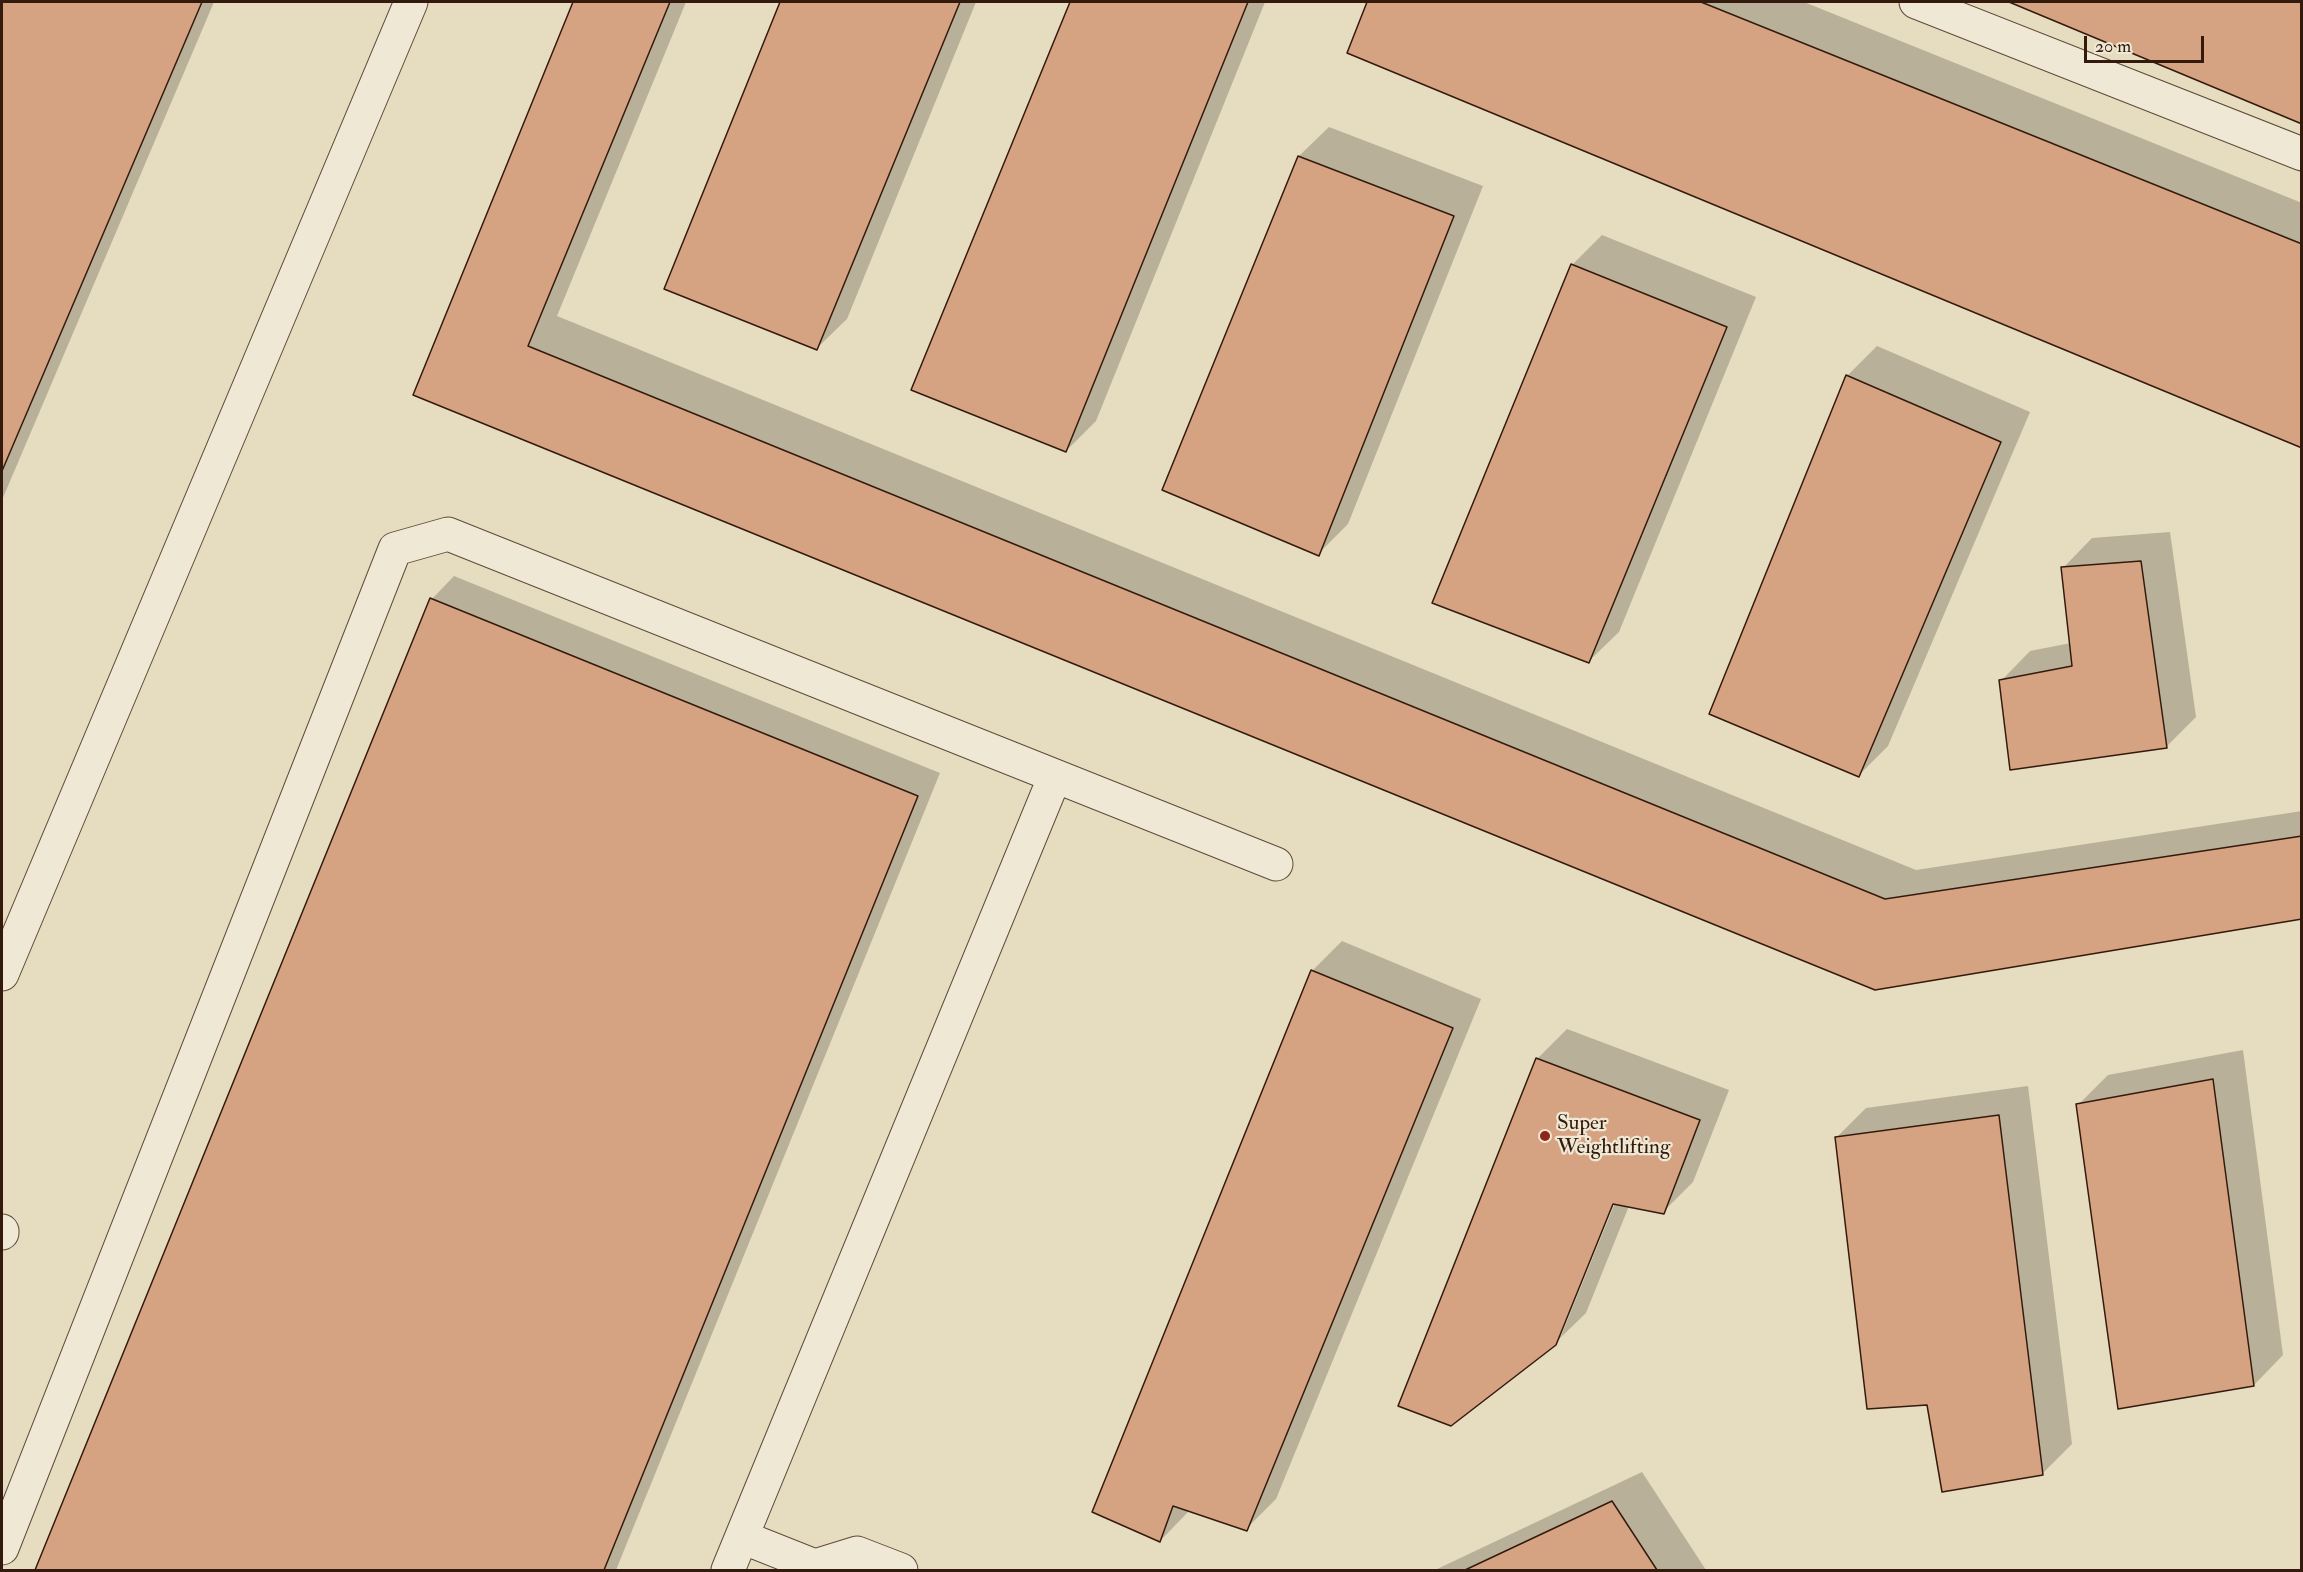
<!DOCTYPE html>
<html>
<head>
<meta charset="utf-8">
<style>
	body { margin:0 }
	#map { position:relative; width:2303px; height:1572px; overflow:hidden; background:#e6dcbf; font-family:"IM FELL Double Pica",serif }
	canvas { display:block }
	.frame { position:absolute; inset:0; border:3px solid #341a0d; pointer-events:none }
	.scale { position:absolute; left:2084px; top:36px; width:120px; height:27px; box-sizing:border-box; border:3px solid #341a0d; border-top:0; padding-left:8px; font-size:18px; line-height:21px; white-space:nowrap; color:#341a0d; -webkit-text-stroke:4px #efe8d5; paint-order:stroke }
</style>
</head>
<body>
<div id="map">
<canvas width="2303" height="1572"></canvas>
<div class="frame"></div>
<div class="scale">20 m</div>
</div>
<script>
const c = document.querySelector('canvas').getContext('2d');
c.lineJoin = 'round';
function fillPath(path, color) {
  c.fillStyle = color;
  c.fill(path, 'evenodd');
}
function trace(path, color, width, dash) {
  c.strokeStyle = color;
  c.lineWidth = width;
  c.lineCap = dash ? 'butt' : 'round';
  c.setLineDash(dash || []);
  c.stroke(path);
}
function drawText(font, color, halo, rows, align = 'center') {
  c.font = font + ' "IM FELL Double Pica",serif';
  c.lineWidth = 4.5;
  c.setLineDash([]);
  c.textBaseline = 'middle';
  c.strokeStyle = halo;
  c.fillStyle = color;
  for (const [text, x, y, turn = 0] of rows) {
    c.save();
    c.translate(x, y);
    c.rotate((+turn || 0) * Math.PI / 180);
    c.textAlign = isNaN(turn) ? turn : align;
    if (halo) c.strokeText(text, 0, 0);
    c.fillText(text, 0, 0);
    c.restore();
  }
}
const shadow = new Path2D(`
	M2 2H214L2 500Z
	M575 2H686L557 316 1916 870 2302 811V917L1875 989 415 394Z
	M782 2H976L847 319 817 348 666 288Z
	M1072 2H1265L1096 421 1066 451 913 390Z
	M1368 2H1804L2302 203V446L1348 52Z
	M2013 2H2302V123Z
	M1329 127 1483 186 1348 524 1318 554 1164 490 1299 156Z
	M1602 235 1756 297 1619 632 1589 661 1572 265Z
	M1877 346 2030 412 1888 746 1858 776 1847 376Z
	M2170 532 2196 717 2166 747 2001 681 2030 651 2071 643 2063 568 2092 538Z
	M454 576 940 773 616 1570H36L432 599Z
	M1342 941 1481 999 1276 1499 1246 1529 1189 1511 1160 1541 1094 1511 1313 970Z
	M1567 1029 1729 1090 1693 1182 1663 1212 1629 1206 1586 1313 1555 1343 1537 1059ZM1614 1197 1617 1198 1561 1336H1558Z
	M2243 1050 2283 1355 2254 1385 2078 1105 2108 1075Z
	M2028 1086 2072 1444 2042 1474 1928 1404 1836 1138 1866 1108Z
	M1642 1472 1706 1570H1435Z`);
const building = new Path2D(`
	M2 2H202L2 471Z
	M573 2H670L528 346 1885 899 2302 836V919L1875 990 413 395Z
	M780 2H960L817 350 664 289Z
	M1070 2H1248L1066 452 911 390Z
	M1367 2H1701L2302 244V448L1347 53Z
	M2009 2H2302V124Z
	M1298 156 1454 216 1319 556 1162 490Z
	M1571 264 1727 327 1589 663 1432 603Z
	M1846 375 2001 442 1859 777 1709 714Z
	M2141 561 2167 748 2010 770 1999 680 2072 666 2061 567Z
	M430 598 918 796 604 1570H35Z
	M1311 970 1453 1028 1247 1531 1173 1506 1160 1542 1092 1512Z
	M1536 1058 1700 1120 1664 1214 1613 1204 1556 1345 1451 1426 1398 1406Z
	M2213 1079 2254 1386 2118 1409 2076 1104Z
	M1999 1115 2043 1475 1942 1492 1927 1405 1867 1409 1835 1137Z
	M1612 1501 1657 1570H1465Z`);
const minor = new Path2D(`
	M1916 2 2302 154
	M2 974 411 2
	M2 1233V1231
	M742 1537 815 1566
	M2 1548 395 549 448 534 1276 864
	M728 1570 1055 776
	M817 1570 815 1566 857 1553 901 1570`);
const markers = [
	[1545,1136,6,"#8f2418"]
];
const poiNames = [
	["Super",1557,1124],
	["Weightlifting",1557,1148]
];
fillPath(shadow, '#0003');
fillPath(building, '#d5a282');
trace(building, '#341a0d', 1.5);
trace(minor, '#604a3a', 35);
trace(minor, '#efe8d5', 33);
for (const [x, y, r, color] of markers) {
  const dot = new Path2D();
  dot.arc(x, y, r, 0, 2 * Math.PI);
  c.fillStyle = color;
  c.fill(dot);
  trace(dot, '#efe8d5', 2);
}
drawText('21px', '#341a0d', '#efe8d5', poiNames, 'left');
</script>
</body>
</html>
